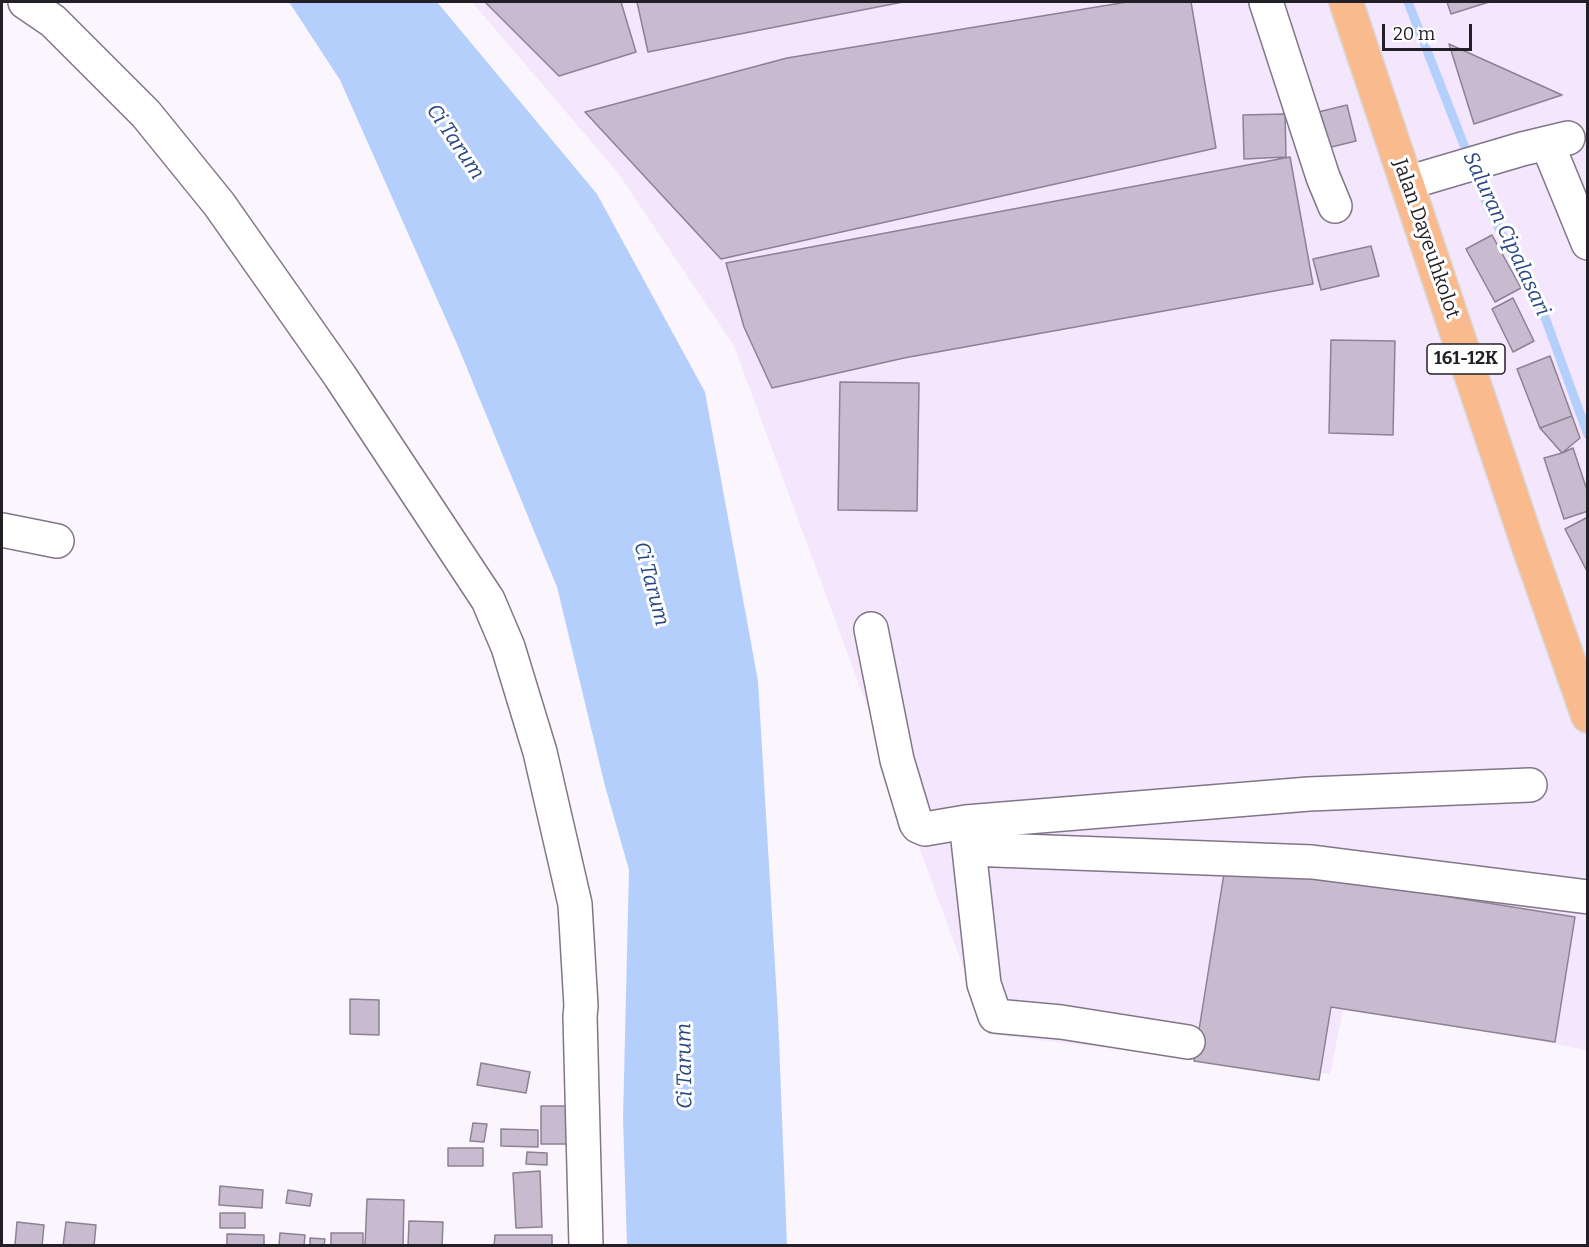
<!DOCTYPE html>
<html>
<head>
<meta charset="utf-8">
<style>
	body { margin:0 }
	#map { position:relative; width:1589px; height:1247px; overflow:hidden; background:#fbf6fe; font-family:Bitter,serif }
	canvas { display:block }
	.frame { position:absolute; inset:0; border:3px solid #231f26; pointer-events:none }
	.scale { position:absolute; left:1382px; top:24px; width:90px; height:27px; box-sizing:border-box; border:3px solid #231f26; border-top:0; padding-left:8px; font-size:18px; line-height:21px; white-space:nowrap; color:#231f26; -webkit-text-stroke:4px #fff; paint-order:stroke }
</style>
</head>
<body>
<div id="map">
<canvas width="1589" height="1247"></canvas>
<div class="frame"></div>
<div class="scale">20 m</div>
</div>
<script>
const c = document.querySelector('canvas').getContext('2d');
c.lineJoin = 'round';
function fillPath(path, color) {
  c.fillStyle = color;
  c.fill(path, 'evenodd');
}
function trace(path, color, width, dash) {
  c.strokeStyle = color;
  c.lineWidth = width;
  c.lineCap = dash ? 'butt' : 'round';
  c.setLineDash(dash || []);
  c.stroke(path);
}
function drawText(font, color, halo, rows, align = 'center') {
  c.font = font + ' Bitter,serif';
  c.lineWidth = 6;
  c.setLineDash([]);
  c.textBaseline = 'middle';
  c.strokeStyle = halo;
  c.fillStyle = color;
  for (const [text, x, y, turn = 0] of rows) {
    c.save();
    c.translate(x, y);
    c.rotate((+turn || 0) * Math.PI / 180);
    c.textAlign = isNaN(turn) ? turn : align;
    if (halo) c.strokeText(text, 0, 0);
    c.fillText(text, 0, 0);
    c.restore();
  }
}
const built = new Path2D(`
	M472 2H1587V1050L1344 1005 1330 1074 988 1034 734 346 618 173Z`);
const water = new Path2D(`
	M289 2H437L597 194 705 392 758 681 778 1016 787 1245H627L623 1119 629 870 605 786 557 587 457 344 340 80Z`);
const stream = new Path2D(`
	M1408 2 1489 209 1546 320 1588 435`);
const building = new Path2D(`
	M485 2H621L636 52 559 76Z
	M637 2H903L648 52Z
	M1127 2H1191L1216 148 721 259 585 112 787 58Z
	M1447 2H1489L1451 14Z
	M1449 44 1562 95 1474 124Z
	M1347 105 1356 141 1319 150 1310 114Z
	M1285 114 1286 157 1244 159 1243 115Z
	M1290 157 1313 284 904 358 772 388 744 327 726 263Z
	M1492 235 1521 288 1495 302 1466 249Z
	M1371 246 1379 276 1321 290 1313 259Z
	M1513 298 1534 341 1513 352 1492 309Z
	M1331 340 1395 341 1393 435 1329 433Z
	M1550 356 1572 416 1540 428 1517 369Z
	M840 382 919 383 917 511 838 510Z
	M1572 416 1580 438 1562 453 1540 428Z
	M1573 448 1588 493V511L1564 519 1544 458 1562 453Z
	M1588 517V573L1565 529Z
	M1226 861 1575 917 1555 1042 1331 1007 1319 1080 1194 1061Z
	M350 999 379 1000V1035L350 1034Z
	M481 1063 530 1072 526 1093 477 1085Z
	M541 1106H572V1144H541Z
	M473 1123 487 1124 484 1142 470 1141Z
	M501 1129 538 1130V1147L501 1146Z
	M448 1148H483V1166H448Z
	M527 1152 547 1153V1165L526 1164Z
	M540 1171 542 1227 516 1228 513 1173Z
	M220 1186 263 1190 262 1208 219 1205Z
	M288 1190 312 1194 310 1206 286 1203Z
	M367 1199 404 1200 403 1246H365Z
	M220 1213H245V1228H220Z
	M409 1221 443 1222 442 1246H408Z
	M17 1222 44 1225 42 1246 15 1245Z
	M66 1222 96 1225 94 1246H63Z
	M280 1233 305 1235 304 1246H279Z
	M331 1233H363V1246H331Z
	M227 1234 264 1235V1246H227Z
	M495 1235H552V1246H494Z
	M310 1238 325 1239 324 1246H310Z`);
const minor = new Path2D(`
	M25 2 53 21 146 114 219 204 340 376 488 600 508 647 540 752 575 904 581 1006 580 1016 586 1246
	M1266 2 1323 177 1335 206
	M1547 143 1588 243
	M1407 183 1522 149 1568 138
	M2 530 57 541
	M871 629 897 760 916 823 918 826 925 829 966 822
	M969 849 1312 862 1588 897
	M1188 1042 1061 1022 995 1016 984 984 966 822 1309 794 1530 785`);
const major = new Path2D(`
	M1346 2 1527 542 1588 716`);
const shields = [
	[1466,359,78]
];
const shieldNames = [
	["161-12K",1466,359]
];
const streetNames = [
	["Jalan Dayeuhkolot",1426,239,71]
];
const waterNames = [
	["Ci Tarum",455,142,56],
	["Saluran Cipalasari",1506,234,65],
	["Ci Tarum",651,584,75],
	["Ci Tarum",685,1066,-91]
];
fillPath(built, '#f4e6fc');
fillPath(water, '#b5cffd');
trace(stream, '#b5cffd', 9);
fillPath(building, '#c8bbcf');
trace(building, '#8d8194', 1.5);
trace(minor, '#817688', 36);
trace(major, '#d7d7d8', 36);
trace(minor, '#fff', 33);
trace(major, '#f9bb8e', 33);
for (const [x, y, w] of shields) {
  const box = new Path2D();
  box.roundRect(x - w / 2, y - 15, w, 30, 4.5);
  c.fillStyle = '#fff';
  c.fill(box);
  trace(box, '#231f26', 1.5);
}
drawText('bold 18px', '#231f26', null, shieldNames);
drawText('20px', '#231f26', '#fff', streetNames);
drawText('italic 21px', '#2a4880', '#fff', waterNames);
</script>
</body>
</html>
